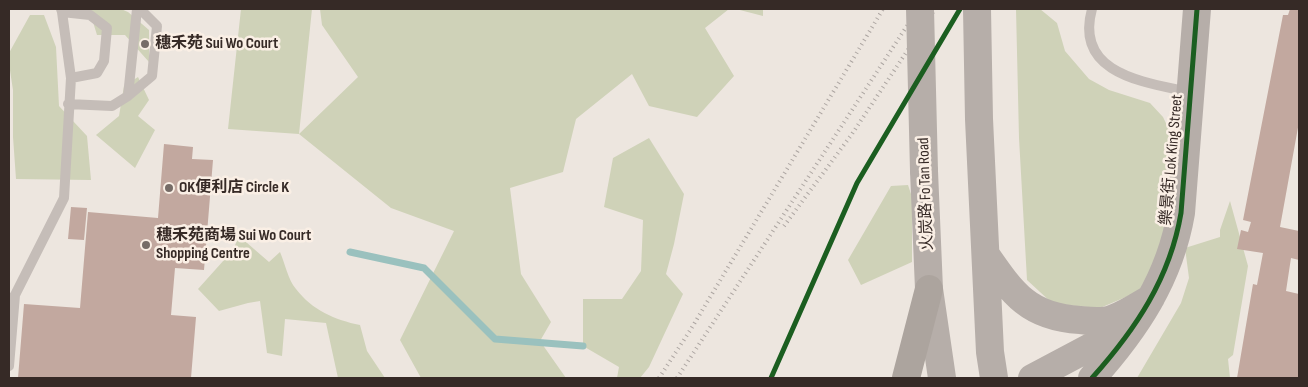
<!DOCTYPE html>
<html>
<head>
<meta charset="utf-8">
<style>
	body { margin:0 }
	#map { position:relative; width:1308px; height:387px; overflow:hidden; background:#ede6df; font-family:"Sofia Sans Condensed",sans-serif }
	canvas { display:block }
	.frame { position:absolute; inset:0; border:10px solid #362a26; pointer-events:none }
</style>
</head>
<body>
<div id="map">
<canvas width="1308" height="387"></canvas>
<div class="frame"></div>
</div>
<script>
const c = document.querySelector('canvas').getContext('2d');
c.lineJoin = 'round';
function fillPath(path, color) {
  c.fillStyle = color;
  c.fill(path, 'evenodd');
}
function trace(path, color, width, dash) {
  c.strokeStyle = color;
  c.lineWidth = width;
  c.lineCap = dash ? 'butt' : 'round';
  c.setLineDash(dash || []);
  c.stroke(path);
}
function drawText(font, color, halo, rows, align = 'center') {
  c.font = font + ' "Sofia Sans Condensed","Noto Sans TC",sans-serif';
  c.lineWidth = 5;
  c.setLineDash([]);
  c.textBaseline = 'middle';
  c.strokeStyle = halo;
  c.fillStyle = color;
  for (const [text, x, y, turn = 0] of rows) {
    c.save();
    c.translate(x, y);
    c.rotate((+turn || 0) * Math.PI / 180);
    c.textAlign = isNaN(turn) ? turn : align;
    if (halo) c.strokeText(text, 0, 0);
    c.fillText(text, 0, 0);
    c.restore();
  }
}
const green = new Path2D(`
	M89 9H121L128 12 149 30V62L125 35H97Z
	M241 9H312L299 134 358 77 322 25 320 9H729L705 28 734 76 697 117 649 106 632 74 576 119 563 172 510 188 521 274 551 322 540 341 566 378H421L400 340 454 231 391 208 299 134 228 129Z
	M736 9H763V16Z
	M1016 9H1040L1057 23 1065 51 1089 79 1109 90 1150 103 1163 117 1174 140 1167 210 1161 250 1147 288 1100 308 1053 304 1027 280 1019 138Z
	M30 15H44L56 47 59 106 87 136 91 180 16 179 13 137V90L9 64V53Z
	M138 77 149 100 138 116 155 130 135 168 96 135 119 116 124 86Z
	M649 138 684 194 674 244 666 274 683 294 649 367 640 378H617L619 367 583 346V299H622L641 271 643 220 604 207 613 158Z
	M908 185 912 197V262L861 285 848 260 891 186Z
	M1230 201 1248 266 1233 355 1228 359 1230 378H1137L1181 303 1189 278 1185 248 1220 237V230Z
	M239 236 269 262 280 252C285 263 288 280 296 289 312 310 335 320 360 325L367 351 385 378H338L326 323 285 319 282 356 267 353 260 301 248 303 219 311 198 289 233 250Z`);
const stream = new Path2D(`
	M350 252 424 268 495 339 583 346`);
const building = new Path2D(`
	M1290 9H1299V122L1280 227 1299 231V260L1291 258 1286 291 1299 294V378H1237L1253 284 1257 285 1263 253 1237 249 1241 230 1248 232 1251 222 1243 220 1283 15H1288Z
	M164 144 193 147 192 159 213 160 204 270 175 268 171 315 196 317 191 378H18L24 304 80 308 88 212 158 218Z
	M71 207 87 208 84 240 68 239Z`);
const lane = new Path2D(`
	M1092 9C1074 74 1144 82 1189 92
	M62 12 90 15 107 28 104 61 97 73 71 78
	M128 96 137 9
	M68 104 112 106 128 96 152 76 157 26 140 9
	M9 302 15 295 64 198 71 78 62 12 61 9
	M9 366 15 295`);
const secondary = new Path2D(`
	M977 9 979 119 990 352 994 378
	M924 171 929 289 942 378
	M986 255C1013 294 1029 317 1080 320 1090 321 1104 323 1114 318 1127 313 1139 305 1151 298
	M1032 378 1130 326
	M1092 378C1136 329 1170 278 1181 213L1197 9`);
const highway = new Path2D(`
	M906 378 929 289`);
const rail = new Path2D(`
	M784 226 852 134 935 9
	M659 378 691 329 883 9
	M677 378 918 9`);
const secondaryBridge = new Path2D(`
	M920 9 924 171`);
const cycleway = new Path2D(`
	M771 378 857 183 960 9
	M1092 378C1136 329 1170 278 1181 213L1197 9`);
const markers = [
	[145,44,5,"#766c67"],
	[169,188,5,"#766c67"],
	[146,245,5,"#766c67"]
];
const poiNames = [
	["穗禾苑 Sui Wo Court",155,44],
	["OK便利店 Circle K",179,188],
	["穗禾苑商場 Sui Wo Court",156,236],
	["Shopping Centre",156,254]
];
const streetNames = [
	["樂景街 Lok King Street",1172,160,-85],
	["火炭路 Fo Tan Road",926,194,-92]
];
fillPath(green, '#cfd2b8');
trace(stream, '#9ac1be', 7);
fillPath(building, '#c2a89f');
trace(lane, '#c5bdb8', 10);
trace(secondary, '#b6aea9', 28);
trace(highway, '#aca49e', 28);
trace(rail, '#ada6a2', 4, [1, 4]);
trace(secondaryBridge, '#b6aea9', 28);
trace(cycleway, '#1b5e20', 5);
for (const [x, y, r, color] of markers) {
  const dot = new Path2D();
  dot.arc(x, y, r, 0, 2 * Math.PI);
  c.fillStyle = color;
  c.fill(dot);
  trace(dot, '#faefe5', 2);
}
drawText('bold 16px', '#362a26', '#faefe5', poiNames, 'left');
drawText('16px', '#362a26', '#faefe5', streetNames);
</script>
</body>
</html>
